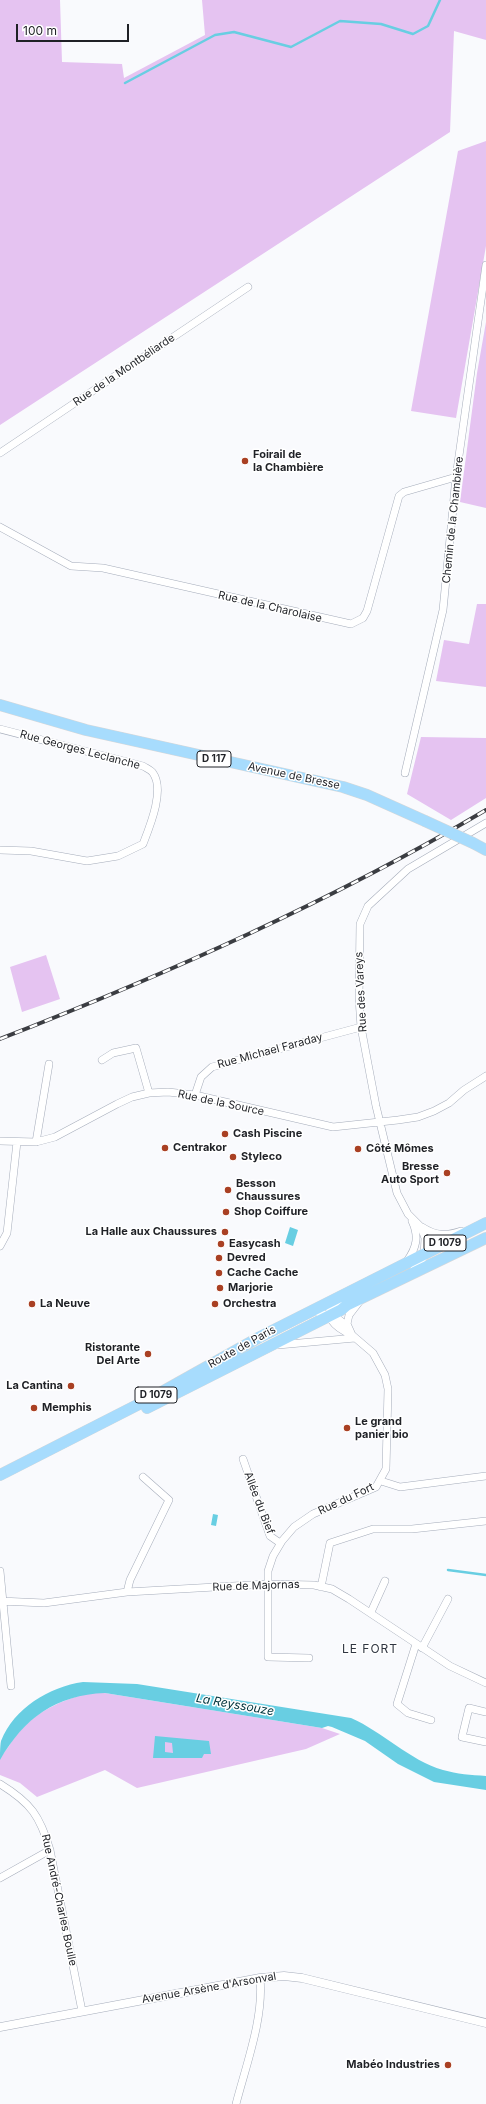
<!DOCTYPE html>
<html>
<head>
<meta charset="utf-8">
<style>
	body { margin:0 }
	#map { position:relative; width:486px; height:2104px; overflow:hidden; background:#f9fafd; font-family:Inter,sans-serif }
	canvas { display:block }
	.scale { position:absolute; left:16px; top:24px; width:113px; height:18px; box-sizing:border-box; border:2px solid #1f2126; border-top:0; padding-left:5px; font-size:12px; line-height:14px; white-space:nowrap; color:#1f2126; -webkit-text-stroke:3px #fff; paint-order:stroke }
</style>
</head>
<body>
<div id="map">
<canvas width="486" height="2104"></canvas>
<div class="scale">100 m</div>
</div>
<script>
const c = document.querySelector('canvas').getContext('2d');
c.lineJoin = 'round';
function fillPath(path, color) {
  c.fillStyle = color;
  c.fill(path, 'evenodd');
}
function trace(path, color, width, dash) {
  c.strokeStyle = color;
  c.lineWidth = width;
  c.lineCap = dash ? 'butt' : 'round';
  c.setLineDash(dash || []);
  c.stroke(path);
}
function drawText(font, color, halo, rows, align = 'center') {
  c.font = font + ' Inter,sans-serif';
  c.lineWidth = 3;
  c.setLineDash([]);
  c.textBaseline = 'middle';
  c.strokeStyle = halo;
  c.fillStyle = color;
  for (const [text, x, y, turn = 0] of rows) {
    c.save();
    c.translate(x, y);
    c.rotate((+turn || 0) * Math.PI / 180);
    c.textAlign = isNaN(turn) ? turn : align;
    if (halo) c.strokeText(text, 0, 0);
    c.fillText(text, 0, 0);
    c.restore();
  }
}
const green = new Path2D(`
	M0 0H60L62 62 122 64 124 78 205 35 202 0H486V40L454 31 450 132 0 425Z
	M486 141V246L456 418 411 411 458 151Z
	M486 322V508L460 502 477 373Z
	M477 604H486V687L436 681 444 640 469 644Z
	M421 737 486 738V798L451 820 407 794Z
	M46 955 60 999 22 1012 10 967Z
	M90 1693H105L322 1728 340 1734 306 1749 137 1788 105 1770 37 1797 20 1783 0 1775C0 1770 0 1763 0 1759 2 1755 6 1750 9 1746 27 1716 56 1701 90 1693Z`);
const water = new Path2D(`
	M290 1227 298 1230 293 1246 285 1243Z
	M213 1514 218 1515 216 1526 211 1525Z
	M83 1682 137 1684 351 1718C383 1732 409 1760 443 1770 457 1774 471 1775 486 1776V1790L434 1782 398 1764 365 1741 332 1727 328 1726 322 1728 105 1693C56 1695 24 1718 0 1760 0 1754 0 1746 1 1741 14 1708 49 1687 83 1682Z
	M155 1736 209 1741 211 1754H204L202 1758H153ZM165 1742 172 1743 173 1753 165 1752Z`);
const stream = new Path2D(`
	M125 83 215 35 234 32 291 47 340 21 381 24 413 34 428 26 440 0
	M448 1570 486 1575`);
const minor = new Path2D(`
	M0 453 248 287
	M0 527 71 566 103 568 351 624 363 618 367 611 399 496 404 492 456 477
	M0 729 143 766C146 768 151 770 153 773 165 790 150 826 143 844L118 856 87 861 31 851 0 850
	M405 773 443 610 456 477 486 265
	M102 1060 113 1053 136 1048 149 1093
	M195 1095 201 1077 212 1067 361 1027
	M0 1141 36 1142 55 1137 117 1104 132 1097 149 1093 168 1092 195 1095 333 1127 398 1120 418 1117 434 1111 449 1103 464 1090 486 1076
	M36 1142 49 1064
	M422 1227C436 1236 446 1236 461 1231
	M0 1246 7 1233 17 1142
	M407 1261C417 1247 419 1236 412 1221
	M414 1269 424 1257 425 1238 421 1227 408 1214 397 1193 376 1106 361 1027 359 998 360 924 368 906 408 869 486 823
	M341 1301C315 1313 338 1329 352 1335
	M313 1311 336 1317 348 1327
	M278 1345 355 1338
	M243 1459 270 1536 280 1543
	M381 1481 400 1487 486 1476
	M0 1571 11 1686
	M321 1587 330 1543 373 1529H412L486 1521
	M127 1592 130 1580 169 1500 143 1477
	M0 1601 44 1603 127 1592 268 1584 314 1585 332 1589 349 1599 450 1666 486 1683
	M371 1612 385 1581
	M416 1644 397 1704 408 1713 431 1720
	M422 1648 448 1599
	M309 1658 268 1657V1571L273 1556 282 1541 294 1527 313 1514 376 1487 386 1469 388 1389 385 1375 373 1353 352 1335 347 1324 349 1315 359 1302
	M486 1712 469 1708 462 1737 486 1742
	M0 1784C31 1803 40 1816 50 1850L82 2011
	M0 1878 50 1850
	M236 2104C246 2065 264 2018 260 1978`);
const tertiary = new Path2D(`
	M0 2027 260 1978 284 1976 302 1978 486 2023`);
const primary = new Path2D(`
	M0 705 86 730 343 787 367 795 425 821
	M473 843 486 850
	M147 1408 341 1310 347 1305 486 1238
	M0 1475 151 1398 258 1338 486 1223`);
const rail = new Path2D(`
	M0 1039C167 974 332 901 486 810`);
const primaryBridge = new Path2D(`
	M425 821 473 843`);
const markers = [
	[245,461,4,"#a94023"],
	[225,1134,4,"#a94023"],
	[165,1148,4,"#a94023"],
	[358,1149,4,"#a94023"],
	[233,1157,4,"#a94023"],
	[447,1173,4,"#a94023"],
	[228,1190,4,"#a94023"],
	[226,1212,4,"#a94023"],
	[225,1232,4,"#a94023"],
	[221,1244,4,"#a94023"],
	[219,1258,4,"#a94023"],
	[219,1273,4,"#a94023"],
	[220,1288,4,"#a94023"],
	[32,1304,4,"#a94023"],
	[215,1304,4,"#a94023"],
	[148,1354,4,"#a94023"],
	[71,1386,4,"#a94023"],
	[34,1408,4,"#a94023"],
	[347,1428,4,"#a94023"],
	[448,2065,4,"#a94023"]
];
const shields = [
	[214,759,34],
	[445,1243,42],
	[156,1395,42]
];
const shieldNames = [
	["D 117",214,759],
	["D 1079",445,1243],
	["D 1079",156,1395]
];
const streetNames = [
	["Rue de la Montbéliarde",124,370,-34],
	["Chemin de la Chambière",453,520,-84],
	["Rue de la Charolaise",270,607,13],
	["Rue Georges Leclanche",80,750,15],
	["Avenue de Bresse",294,776,12],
	["Rue des Vareys",361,992,-93],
	["Rue Michael Faraday",270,1051,-15],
	["Rue de la Source",221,1103,12],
	["Route de Paris",242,1347,-29],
	["Rue du Fort",346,1499,-25],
	["Allée du Bief",259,1503,69],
	["Rue de Majornas",256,1586,-2],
	["Rue André-Charles Boulle",59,1900,78],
	["Avenue Arsène d'Arsonval",209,1988,-10]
];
const poiNames = [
	["Foirail de",253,455],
	["la Chambière",253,468],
	["Cash Piscine",233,1134],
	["Centrakor",173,1148],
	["Côté Mômes",366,1149],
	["Styleco",241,1157],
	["Bresse",439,1167,"right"],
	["Auto Sport",439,1180,"right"],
	["Besson",236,1184],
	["Chaussures",236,1197],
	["Shop Coiffure",234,1212],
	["La Halle aux Chaussures",217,1232,"right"],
	["Easycash",229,1244],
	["Devred",227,1258],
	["Cache Cache",227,1273],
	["Marjorie",228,1288],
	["La Neuve",40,1304],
	["Orchestra",223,1304],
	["Ristorante",140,1348,"right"],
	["Del Arte",140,1361,"right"],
	["La Cantina",63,1386,"right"],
	["Memphis",42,1408],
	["Le grand",355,1422],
	["panier bio",355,1435],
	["Mabéo Industries",440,2065,"right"]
];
const neighbourhoodNames = [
	["LE FORT",370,1649]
];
const waterNames = [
	["La Reyssouze",235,1705,10]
];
fillPath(green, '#e5c3f1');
fillPath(water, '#68cee2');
trace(stream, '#68cee2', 2.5);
trace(minor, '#a5acba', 8);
trace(tertiary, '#a5acba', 9);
trace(primary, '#d7d7d8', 12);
trace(minor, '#fff', 7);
trace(tertiary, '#fff', 8);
trace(primary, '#a7dcfd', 11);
trace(rail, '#3b3d42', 4);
trace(rail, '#fff', 2.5, [8]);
trace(primaryBridge, '#d7d7d8', 12, []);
trace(primaryBridge, '#a7dcfd', 11);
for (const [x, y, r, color] of markers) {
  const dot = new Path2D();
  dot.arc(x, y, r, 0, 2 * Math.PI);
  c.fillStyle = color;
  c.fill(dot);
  trace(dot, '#fff', 1.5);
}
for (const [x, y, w] of shields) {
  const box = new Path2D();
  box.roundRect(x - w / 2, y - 8, w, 16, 3);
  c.fillStyle = '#fff';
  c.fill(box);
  trace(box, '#1f2126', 1);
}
drawText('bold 10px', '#1f2126', null, shieldNames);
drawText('11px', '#1f2126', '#fff', streetNames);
drawText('bold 11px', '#1f2126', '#fff', poiNames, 'left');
c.letterSpacing = '1px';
drawText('12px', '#303641', '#fff', neighbourhoodNames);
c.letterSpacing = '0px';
drawText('italic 12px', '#00343c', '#fff', waterNames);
</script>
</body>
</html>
